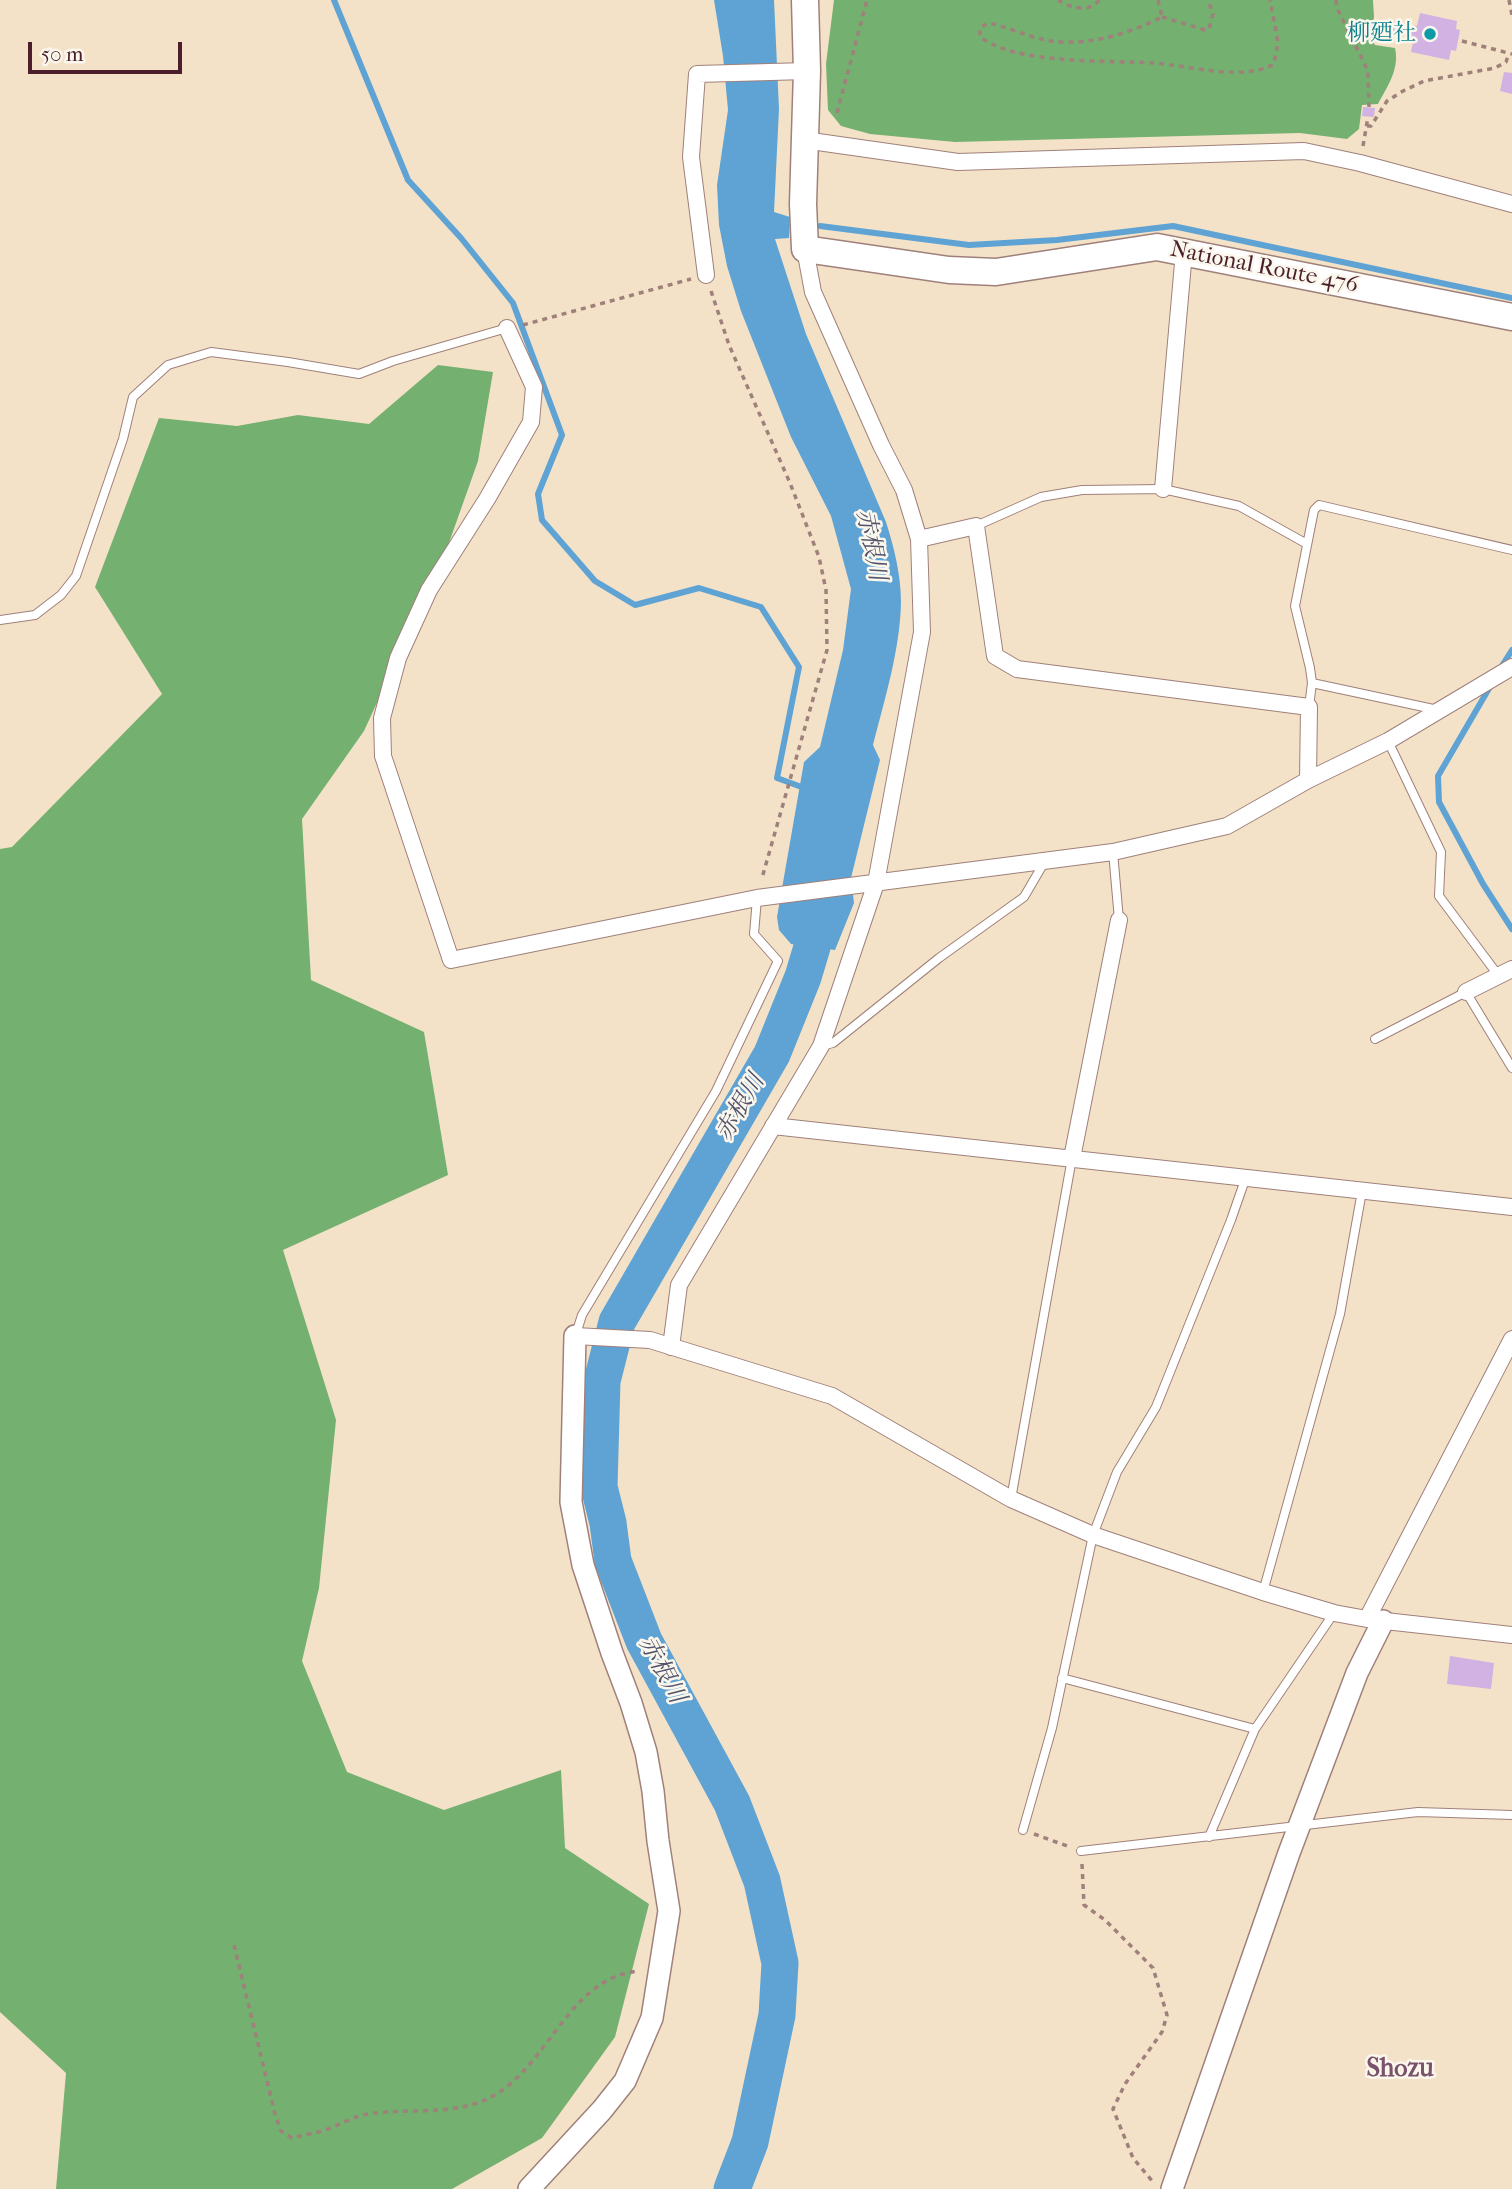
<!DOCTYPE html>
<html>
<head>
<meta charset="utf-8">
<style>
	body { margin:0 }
	#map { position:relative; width:1512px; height:2189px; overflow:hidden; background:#f4e2c8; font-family:"IM FELL French Canon",serif }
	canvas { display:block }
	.scale { position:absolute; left:28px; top:42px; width:154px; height:32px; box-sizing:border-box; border:4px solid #4a1f2b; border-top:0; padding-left:9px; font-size:21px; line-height:24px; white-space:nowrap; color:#4a1f2b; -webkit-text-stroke:5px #fbf7ec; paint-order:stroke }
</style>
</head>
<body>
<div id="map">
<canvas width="1512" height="2189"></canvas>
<div class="scale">50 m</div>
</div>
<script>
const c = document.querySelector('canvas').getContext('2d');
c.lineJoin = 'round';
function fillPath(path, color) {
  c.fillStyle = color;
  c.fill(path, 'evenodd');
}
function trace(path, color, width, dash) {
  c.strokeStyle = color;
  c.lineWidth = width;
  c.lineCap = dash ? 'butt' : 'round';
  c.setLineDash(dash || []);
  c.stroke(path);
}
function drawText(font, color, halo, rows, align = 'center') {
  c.font = font + ' "IM FELL French Canon","Noto Serif JP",serif';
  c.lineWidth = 5;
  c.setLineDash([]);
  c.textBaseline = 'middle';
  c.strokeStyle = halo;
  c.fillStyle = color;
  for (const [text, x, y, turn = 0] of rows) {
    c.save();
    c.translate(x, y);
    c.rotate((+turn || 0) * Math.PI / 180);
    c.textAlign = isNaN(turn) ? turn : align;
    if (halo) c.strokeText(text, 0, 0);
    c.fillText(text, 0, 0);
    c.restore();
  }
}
const forest = new Path2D(`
	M834 0H1373L1374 17 1370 36 1375 45 1395 48C1400 69 1387 87 1378 104L1362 105 1359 129 1347 139 1300 133 955 142 870 134 841 126 828 110 826 64Z
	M438 365 493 372 478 461 445 554 364 731 302 819 311 980 424 1032 448 1175 283 1250 336 1420 319 1588 302 1661 347 1772 444 1810 561 1770 565 1848 649 1904 615 2037 542 2138 452 2189H56L66 2073 0 2012V849L12 847 162 694 95 587 159 418 237 426 298 415 369 424Z`);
const water = new Path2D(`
	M714 0H774L779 109 774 212 790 217 789 238 775 239 806 334 886 522C894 547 901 575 901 602 900 650 885 698 873 745L880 760 851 878 854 903 835 950 791 944 779 930 777 917 804 762 820 747 843 650 851 589 831 516 791 437 741 311 727 266 719 225 717 185 728 110 723 56Z`);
const stream = new Path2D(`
	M334 0 408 180 461 238 513 303 562 435 538 494 542 520 595 581 635 605 699 588 761 607 799 667 777 778 807 789
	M820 226 969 245 1057 240 1173 226 1512 298
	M1500 669 1512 650
	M1491 685 1438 776 1439 802 1483 884 1512 929`);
const river = new Path2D(`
	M732 2189 750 2142 777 2015 780 1963 762 1881 732 1803 644 1641 613 1561 608 1523 599 1487 602 1381 617 1322 772 1054 803 977 812 947 820 897`);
const building = new Path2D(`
	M1420 13 1457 21 1456 29 1460 30 1456 51 1451 50 1449 60 1411 52 1414 37 1387 31 1389 20 1417 26Z
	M1504 72 1512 73V94L1500 91Z
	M1363 107 1375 108 1374 117 1362 116Z
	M1450 1656 1494 1663 1491 1689 1447 1684Z`);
const path = new Path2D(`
	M1058 0C1071 8 1090 13 1099 0
	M1158 0 1162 17C1128 34 1089 46 1051 41 1029 38 1010 27 988 23L980 28V37C1018 65 1106 60 1153 63 1187 65 1243 82 1274 64L1278 42 1270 0
	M1336 0 1337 8 1368 71 1369 107
	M1509 0 1512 15
	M1162 17 1205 30 1209 29 1213 14 1208 0
	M1462 41 1512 54
	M837 113 867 0
	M1367 126H1371L1387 101 1403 91 1424 81 1495 68 1506 62 1509 53
	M1363 146 1368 117
	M711 291 729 345 790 483 819 557 826 590 827 650 762 878
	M523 325 691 279
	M1034 1834 1070 1847
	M1082 1864 1084 1905 1105 1920 1153 1968 1167 2015 1162 2032 1125 2084 1113 2109 1133 2158 1153 2182
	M234 1945 275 2114 281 2131 292 2138C304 2135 316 2133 328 2129 341 2124 354 2116 368 2114 411 2107 459 2118 498 2093 551 2059 571 1977 639 1971`);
const service = new Path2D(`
	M976 526 1041 497 1082 490 1163 489 1239 506 1307 544
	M0 620 35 615 61 595 76 576 123 439 133 397 168 365 211 352 288 362 359 374 393 361 507 328
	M1312 683 1438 710
	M1309 707 1312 683 1310 668 1295 606 1314 510 1319 505 1512 550
	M1388 741 1441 852 1439 896 1498 975
	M1113 852 1119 920
	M1375 1039 1466 992 1512 1068
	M821 1046 833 1043 939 958 1024 897 1045 861
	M576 1334 582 1315 716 1091 778 961 754 934 757 898
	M1011 1499 1072 1158
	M1263 1592 1340 1314 1362 1191
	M1062 1678 1255 1729
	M1023 1830 1052 1728 1093 1535 1117 1472 1156 1407 1231 1220 1246 1177
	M1209 1837 1255 1729 1334 1613
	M1081 1851 1418 1812 1512 1815`);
const minor = new Path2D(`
	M804 140 958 162 1304 151 1360 163 1512 204
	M706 275 691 157 697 74 807 71
	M507 328 534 387 531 422 487 499 429 590 398 658 382 718 383 756 451 960 757 898 1113 852 1227 826 1308 780 1388 741 1512 667
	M1163 489 1184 252
	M919 539 976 526 995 656 1017 669 1309 707 1308 780
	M1466 992 1512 969
	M773 1126 1512 1207
	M1072 1158 1119 920
	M575 1336 650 1340 832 1396 1011 1499 1093 1535 1263 1592 1334 1613 1367 1619 1512 1635
	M671 1347 679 1285 821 1046 876 883 922 632 919 539 904 490 881 445 813 292 805 249
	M1367 1619 1512 1339`);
const tertiary = new Path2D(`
	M529 2189 602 2110 625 2081 652 2018 669 1911 658 1841 653 1791 646 1752 631 1703 612 1653 583 1565 571 1502 575 1336
	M1172 2189 1289 1853 1357 1673 1383 1621`);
const trunk = new Path2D(`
	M805 0 807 71 803 204 805 249 949 270 996 272 1157 247 1512 317`);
const markers = [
	[1430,34,7,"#0f9aa8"]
];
const cultureNames = [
	["柳廼社",1416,34]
];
const streetNames = [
	["National Route 476",1264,268,11]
];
const waterNames = [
	["赤根川",870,545,79],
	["赤根川",741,1108,-60],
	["赤根川",661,1670,62]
];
const quarterNames = [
	["Shozu",1400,2070]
];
fillPath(forest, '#74b070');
fillPath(water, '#5ea3d3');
trace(stream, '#5ea3d3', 6);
trace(river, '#5ea3d3', 37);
fillPath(building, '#d1b2e3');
trace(service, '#9f807a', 10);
trace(minor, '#9f807a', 18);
trace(tertiary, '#9f807a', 24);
trace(trunk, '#9f807a', 29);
trace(path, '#9f807a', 3.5, [5, 5]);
trace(service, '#fff', 8);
trace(minor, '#fff', 16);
trace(tertiary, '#fff', 21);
trace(trunk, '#fff', 26);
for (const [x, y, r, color] of markers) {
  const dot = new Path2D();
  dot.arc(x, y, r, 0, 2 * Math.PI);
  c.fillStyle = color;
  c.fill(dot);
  trace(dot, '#fbf7ec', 2.5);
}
drawText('23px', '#0d838f', '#fbf7ec', cultureNames, 'right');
drawText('23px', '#4a1f2b', '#fbf7ec', streetNames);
drawText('italic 24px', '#52546e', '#fbf7ec', waterNames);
drawText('bold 26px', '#79526b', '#fbf7ec', quarterNames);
</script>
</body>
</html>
